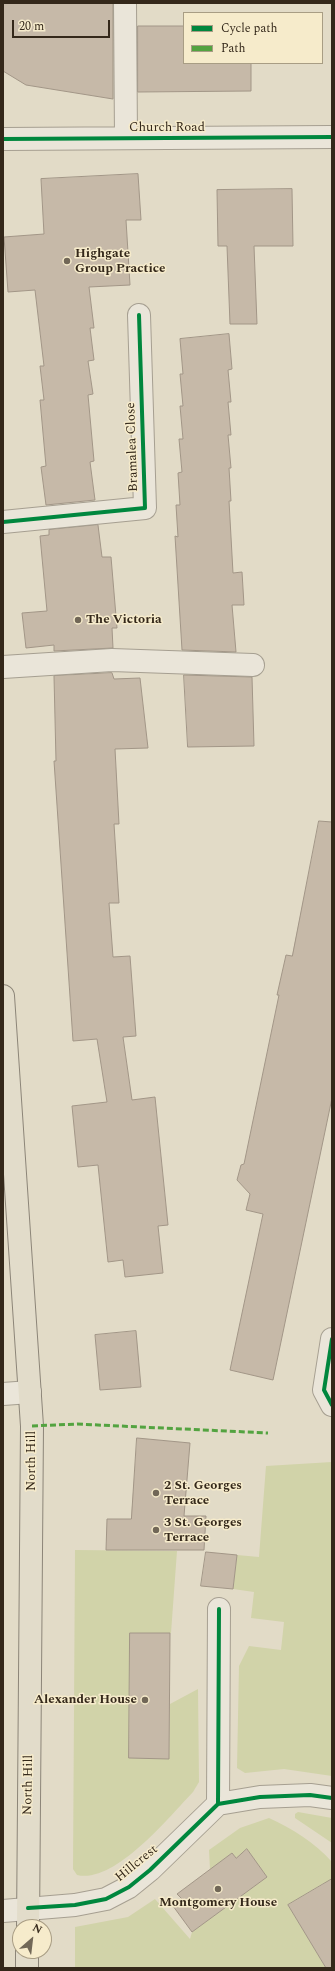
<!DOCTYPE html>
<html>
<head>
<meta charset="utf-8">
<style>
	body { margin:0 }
	#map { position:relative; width:335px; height:1971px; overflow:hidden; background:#e2dbc7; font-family:Spectral,serif }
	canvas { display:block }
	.frame { position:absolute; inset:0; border:4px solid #34281a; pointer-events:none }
	.legend { position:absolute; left:183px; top:12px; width:140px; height:52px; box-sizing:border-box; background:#f6ebcb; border:1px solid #a89d84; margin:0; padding:5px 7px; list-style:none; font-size:12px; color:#34281a }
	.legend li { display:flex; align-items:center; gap:8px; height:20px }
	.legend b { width:20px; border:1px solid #a89d84 }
	.north { position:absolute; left:12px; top:1919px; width:40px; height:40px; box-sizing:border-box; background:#f6ebcb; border:1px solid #a89d84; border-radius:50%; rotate:28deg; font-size:11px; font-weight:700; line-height:16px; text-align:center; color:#34281a }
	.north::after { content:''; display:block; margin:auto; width:14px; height:18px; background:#716757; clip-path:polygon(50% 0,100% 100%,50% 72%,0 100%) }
	.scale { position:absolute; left:12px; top:20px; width:98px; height:18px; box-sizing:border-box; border:2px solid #34281a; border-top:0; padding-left:5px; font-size:12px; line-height:14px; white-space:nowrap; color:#34281a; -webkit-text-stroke:3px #f6ebcb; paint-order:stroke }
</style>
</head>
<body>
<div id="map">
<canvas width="335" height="1971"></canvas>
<div class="frame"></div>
<ul class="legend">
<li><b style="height:5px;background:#00873e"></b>Cycle path</li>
<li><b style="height:5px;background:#53a340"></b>Path</li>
</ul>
<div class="north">N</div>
<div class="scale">20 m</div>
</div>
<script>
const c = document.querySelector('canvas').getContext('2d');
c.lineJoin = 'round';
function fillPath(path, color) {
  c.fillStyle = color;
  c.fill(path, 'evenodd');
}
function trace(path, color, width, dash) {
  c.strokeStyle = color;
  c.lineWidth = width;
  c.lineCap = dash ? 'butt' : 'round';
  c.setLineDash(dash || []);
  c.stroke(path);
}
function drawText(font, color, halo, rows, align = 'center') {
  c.font = font + ' Spectral,serif';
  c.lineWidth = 3;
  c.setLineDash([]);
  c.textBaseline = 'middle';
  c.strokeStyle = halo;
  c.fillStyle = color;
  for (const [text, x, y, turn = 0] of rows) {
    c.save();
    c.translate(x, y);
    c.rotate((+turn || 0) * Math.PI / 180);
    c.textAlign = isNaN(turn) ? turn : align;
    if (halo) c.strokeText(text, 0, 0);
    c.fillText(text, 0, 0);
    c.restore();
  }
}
const green = new Path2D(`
	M332 1462V1776L284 1769 245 1773 237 1768 239 1666 249 1646 281 1650 284 1622 251 1618 254 1592 233 1589 237 1555 259 1557 266 1466Z
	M75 1550 177 1551 171 1633H130L129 1758H169L170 1704 198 1689 199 1782 193 1792C168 1818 115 1884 77 1875L73 1869Z
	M298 1812 332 1818V1843L295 1818V1814Z
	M269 1818C293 1829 314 1842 332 1862V1896L324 1883 288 1905 326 1968H75V1927L128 1917 155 1899 190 1939 192 1932 267 1877 247 1849 236 1858 232 1853 210 1870 209 1850 240 1828Z`);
const building = new Path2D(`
	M3 3H113V99L26 85 3 71Z
	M138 26H184V63H251V91L138 92Z
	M138 174 141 220H126L130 285 89 287 94 328H90L94 360 88 361 93 394 88 395 94 461 90 462 95 500 46 505 41 467 46 466 40 400H44L40 366H44L35 290 8 292 4 237 44 234 41 179Z
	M292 189 293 246H254L257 324H230L227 246H218L217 190Z
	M229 334 232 369 228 370 231 402H228L231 435H228L231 468H229L231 501H229L233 573 242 572 244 605H232L236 652 182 650 175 536 178 537 176 505H180L178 473 182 472 179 439H183L180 406H183L180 374H183L180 339Z
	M98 525 102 557H111L117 628H112L113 648 54 651V645L26 648 22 613 47 611 40 536 49 535V530Z
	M112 673 114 679 140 678 148 748 115 749 119 824H114L119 903H109L113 957 130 956 136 1036 123 1037 132 1100 155 1097 168 1225 158 1226 163 1273 125 1277 123 1260 108 1262 98 1165 78 1167 72 1106 107 1102 97 1039 73 1041 54 761H56L54 676Z
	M184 675 252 677 254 746 188 747Z
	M319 821 332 822V1098L273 1380 230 1370 263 1214 246 1210 250 1194 237 1180 241 1165 244 1164 279 995H277L286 955 292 956Z
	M136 1331 141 1387 100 1390 95 1335Z
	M137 1438 190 1443 184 1516H206L204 1550H106L107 1519H131Z
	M206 1552 237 1555 233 1589 201 1586Z
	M130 1633H170L169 1759 129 1758Z
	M247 1849 267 1877 192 1932 173 1906 182 1899 177 1894 232 1853 236 1858Z
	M332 1879V1968H326L288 1905Z`);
const minor = new Path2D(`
	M125 3 126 138
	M3 139 332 137
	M3 522 145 508 139 315
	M3 667 112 660 253 665
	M332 1339 324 1390 332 1405
	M3 1394 30 1392
	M218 1804 219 1609
	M3 1911 75 1905 106 1899 129 1887 150 1870 218 1804 260 1797 310 1795 332 1798`);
const major = new Path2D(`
	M3 996 32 1426 28 1927
	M27 1968V1951`);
const quiet = new Path2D(`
	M32 1426 77 1424 268 1433`);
const cycleway = new Path2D(`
	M3 139 332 137
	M3 522 145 508 139 315
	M332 1339 324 1390 332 1405
	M218 1804 219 1609
	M28 1908 75 1905 106 1899 129 1887 150 1870 218 1804 260 1797 310 1795 332 1798`);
const markers = [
	[67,261,4,"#716757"],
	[78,620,4,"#716757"],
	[156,1493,4,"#716757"],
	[156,1530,4,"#716757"],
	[145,1700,4,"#716757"],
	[218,1889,4,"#716757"]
];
const streetNames = [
	["Church Road",167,128],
	["Bramalea Close",133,447,-92],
	["North Hill",32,1461,-90],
	["North Hill",29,1785,-89],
	["Hillcrest",137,1864,-39]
];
const poiNames = [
	["Highgate",75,254],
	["Group Practice",75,269],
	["The Victoria",86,620],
	["2 St. Georges",164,1486],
	["Terrace",164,1501],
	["3 St. Georges",164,1523],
	["Terrace",164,1538],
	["Alexander House",137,1700,"right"],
	["Montgomery House",218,1903,"center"]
];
fillPath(green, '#d1d3a9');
fillPath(building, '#c6b9a8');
trace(building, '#a29687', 1);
trace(minor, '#a69f91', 24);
trace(major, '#8c8578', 24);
trace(minor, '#eae5d9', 22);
trace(major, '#e2dcca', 22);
trace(quiet, '#53a340', 3, [6, 3]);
trace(cycleway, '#00873e', 4);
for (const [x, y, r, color] of markers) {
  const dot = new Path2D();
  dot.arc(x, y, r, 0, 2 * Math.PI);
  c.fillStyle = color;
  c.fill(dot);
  trace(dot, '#f6ebcb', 1.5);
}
drawText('13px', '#34281a', '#f6ebcb', streetNames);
drawText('bold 13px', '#34281a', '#f6ebcb', poiNames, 'left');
</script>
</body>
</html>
